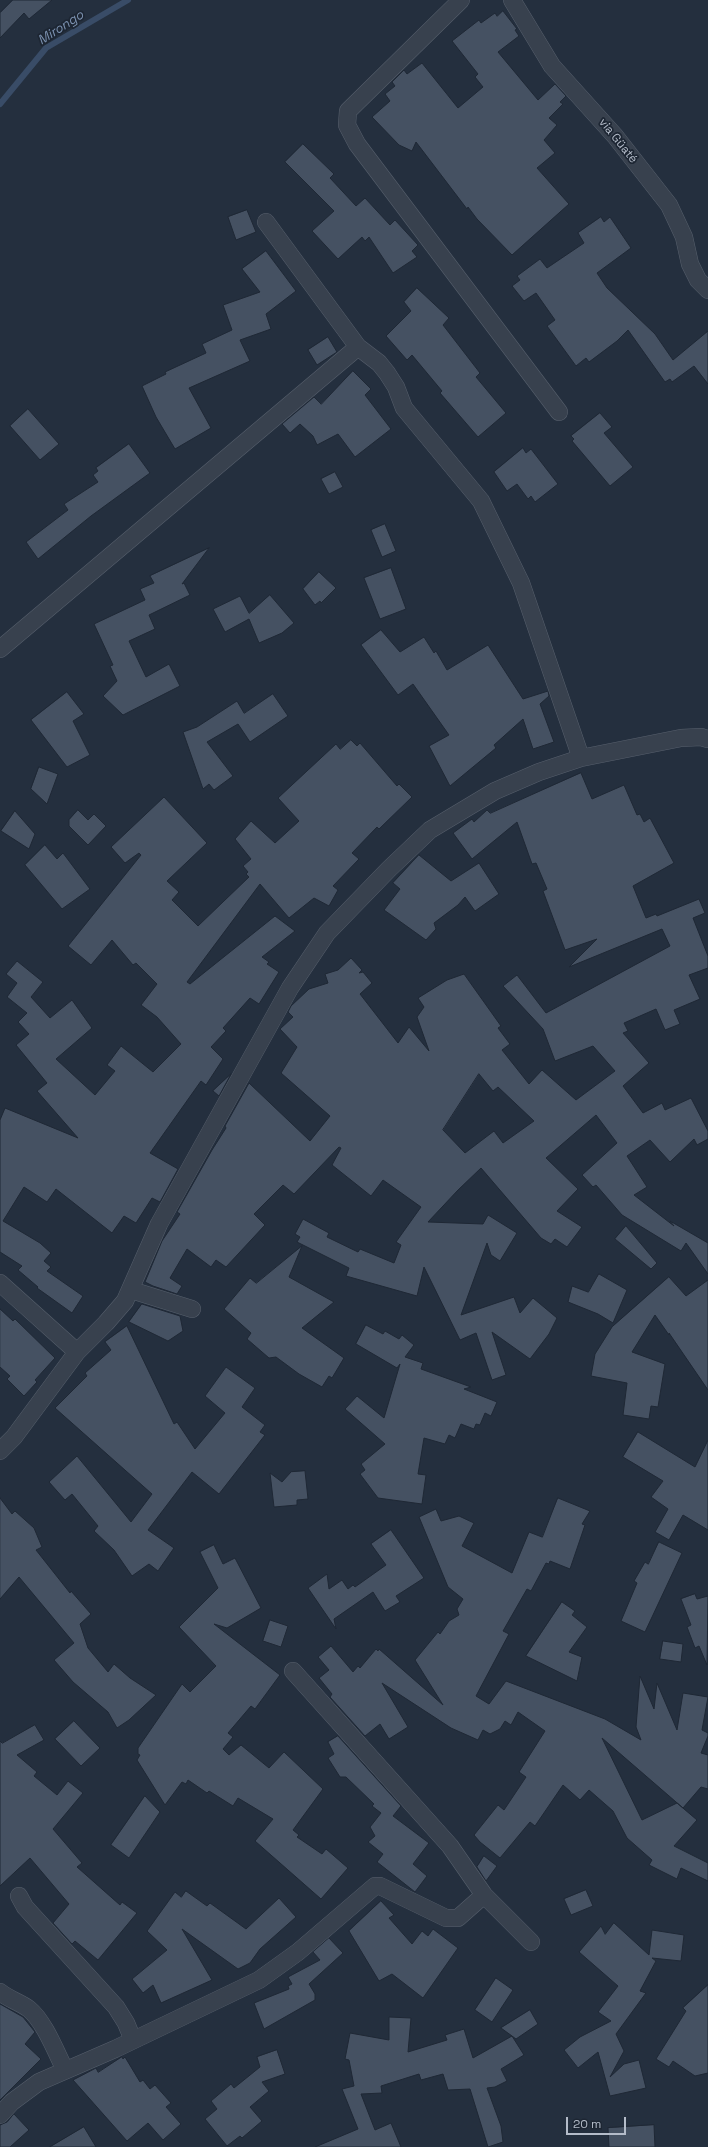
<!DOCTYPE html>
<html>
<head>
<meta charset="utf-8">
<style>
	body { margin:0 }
	#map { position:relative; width:708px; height:2147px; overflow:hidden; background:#242f3e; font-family:"Space Grotesk",sans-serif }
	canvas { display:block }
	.scale { position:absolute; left:566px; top:2117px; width:60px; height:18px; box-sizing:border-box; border:2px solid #b4bcc9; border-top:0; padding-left:5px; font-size:12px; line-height:14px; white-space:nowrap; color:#b4bcc9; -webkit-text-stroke:3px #1d2633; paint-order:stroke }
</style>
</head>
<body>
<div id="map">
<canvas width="708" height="2147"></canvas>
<div class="scale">20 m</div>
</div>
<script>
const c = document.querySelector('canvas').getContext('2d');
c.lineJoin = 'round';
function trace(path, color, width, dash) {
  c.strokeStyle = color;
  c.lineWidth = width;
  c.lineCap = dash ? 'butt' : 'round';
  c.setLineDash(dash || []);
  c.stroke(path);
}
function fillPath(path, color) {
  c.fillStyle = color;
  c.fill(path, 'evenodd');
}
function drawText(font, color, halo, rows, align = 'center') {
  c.font = font + ' "Space Grotesk",sans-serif';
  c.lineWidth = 3.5;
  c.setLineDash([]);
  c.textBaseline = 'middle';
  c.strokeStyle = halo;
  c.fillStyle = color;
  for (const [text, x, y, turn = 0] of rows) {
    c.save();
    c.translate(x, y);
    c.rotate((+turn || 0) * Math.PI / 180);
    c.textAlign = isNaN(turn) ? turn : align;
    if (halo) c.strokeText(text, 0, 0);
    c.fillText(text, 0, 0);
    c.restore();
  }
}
const stream = new Path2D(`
	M0 104 46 48 128 0`);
const building = new Path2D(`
	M13 0H52L29 19 24 13 0 38V13Z
	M503 11 517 29 515 30 519 36 498 52 538 100 555 84 566 96 560 102 563 104 549 118 557 125 544 140 555 153 537 168 569 204 512 255 477 219 468 207 467 209 416 142 412 151 399 145 372 117 390 101 385 94 395 86 392 82 404 70 407 74 422 63 458 108 483 87 475 77 478 74 452 41 479 20 481 23 495 13 497 16Z
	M303 144 334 174 330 178 356 206 365 198 390 225 395 220 418 245 412 251 417 257 393 273 369 237 365 241 362 237 338 259 312 231 334 211 285 162Z
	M247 210 256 232 236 240 228 217Z
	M601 217 604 222 610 217 631 248 597 273 607 288 655 334 673 360 708 331V384L694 366 672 382 670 379 665 382 628 330 617 341 589 362 586 358 576 366 547 326 555 320 536 293 524 301 512 286 520 280 517 276 540 259 547 268 584 243 578 233Z
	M266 251 296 291 266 314 271 329 240 340 250 361 189 388 211 428 175 449 156 417 142 386 166 374 165 372 206 353 202 344 232 330 223 305 260 292 242 269Z
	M417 288 449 318 443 325 480 373 476 377 506 413 478 437 440 393 442 391 412 355 407 360 386 336 411 311 404 302Z
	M328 337 337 352 317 365 308 350Z
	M353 371 371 389 365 395 391 429 355 457 338 434 317 445 313 436 300 424 290 433 282 424 314 397 321 404Z
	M28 409 59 444 40 460 10 426Z
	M600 413 612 427 604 433 633 467 610 486 572 441 574 439 571 436Z
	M129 444 150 473 91 516 38 559 26 542 68 510 64 504 98 482 93 475 98 471 96 468Z
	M523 448 526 453 531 449 558 484 535 502 531 496 528 499 517 484 507 491 494 472Z
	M335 472 343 487 329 494 321 479Z
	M385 524 396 551 382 557 371 530Z
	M209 548 182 584 184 583 190 595 149 615 155 629 129 641 146 677 169 664 180 686 123 715 103 696 117 681 110 666 113 665 94 624 145 600 140 589 154 583 150 576Z
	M391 568 406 609 380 619 364 578Z
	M319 572 336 588 321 603 320 601 315 605 303 589Z
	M270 595 294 623 282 633 259 643 249 619 225 632 213 609 240 596 249 613Z
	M381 630 400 652 424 637 434 653 436 651 447 670 488 645 523 699 548 691 549 696 540 704 554 742 533 749 523 719 494 745 496 748 450 786 429 746 449 735 413 684 398 695 361 645Z
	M67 692 84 714 73 721 90 755 67 767 31 720Z
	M273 694 288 716 250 742 238 724 207 742 233 776 214 790 209 784 203 789 183 732 197 727 237 701 244 713Z
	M351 740 357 746 360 743 397 786 399 784 412 797 379 829 377 827 352 853 359 859 333 886 338 890 329 906 314 898 289 918 260 884 187 982 190 984 275 916 295 931 262 957 269 962 267 964 279 972 259 1004 250 998 223 1028 226 1031 211 1047 223 1059 206 1085 201 1081 150 1153 178 1169 160 1202 152 1198 136 1223 124 1216 112 1233 56 1189 47 1202 24 1187 3 1221 40 1243 51 1253 44 1261 51 1267 47 1271 83 1296 72 1313 37 1288 38 1287 18 1270 22 1266 0 1252V1120L5 1108 78 1138 37 1091 47 1083 16 1045 29 1034 18 1022 27 1013 7 997 17 983 6 974 17 961 43 982 31 997 50 1018 72 1000 92 1028 56 1059 95 1095 115 1071 107 1065 121 1046 153 1072 181 1044 157 1017 141 1005 157 984 136 963 133 965 112 940 91 965 68 946 141 855 139 853 125 863 111 847 164 797 207 843 167 881 179 892 172 900 198 926 249 877 246 874 248 872 243 866 251 859 235 839 251 821 275 843 299 821 278 798 336 744 340 749Z
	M39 767 58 774 47 804 31 789Z
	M581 773 592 799 624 785 637 815 640 814 644 822 650 818 674 863 633 886 646 918 656 914 657 916 699 899 705 913 693 918 708 956V968L689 975 700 999 674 1010 680 1024 665 1030 656 1009 624 1023 628 1031 623 1033 649 1063 623 1086 643 1113 662 1103 665 1110 691 1098 708 1131V1139L697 1145 694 1139 670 1162 650 1140 627 1156 647 1187 634 1195 674 1226 670 1221 708 1243V1274L686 1243 681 1251 622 1215 596 1185 593 1187 582 1175 617 1143 596 1115 546 1158 578 1189 557 1211 582 1227 567 1247 555 1239 551 1244 541 1238 481 1168 458 1190 428 1222 483 1224 488 1215 517 1233 500 1261 491 1255 487 1243 461 1315 514 1297 520 1313 533 1298 557 1318 549 1334 530 1359 492 1332 506 1375 492 1380 476 1333 460 1340 424 1267 417 1296 346 1276 349 1268 297 1242 300 1237 295 1234 303 1219 329 1233 327 1237 358 1252 360 1249 394 1263 401 1245 396 1242 421 1207 383 1180 371 1196 332 1165 341 1148 339 1147 294 1194 283 1185 254 1214 265 1225 226 1267 216 1260 211 1267 187 1249 170 1278 182 1286 177 1294 153 1286 145 1282 162 1241 180 1214 177 1212 212 1150 226 1128 225 1126 249 1083 310 1141 330 1116 281 1073 297 1047 280 1029 293 1017 288 1012 291 1006 309 989 328 983 325 974 338 970 351 958 362 970 359 973 363 972 372 983 360 994 398 1043 409 1027 429 1051 417 1017 424 1007 418 998 447 980 464 974 501 1026 498 1028 510 1044 502 1050 529 1084 542 1070 576 1100 615 1071 593 1046 555 1061 543 1029 503 986 517 975 546 1013 670 946 662 929 569 967 597 939 565 950 543 891 547 889 536 863 532 864 517 822 472 859 453 833 472 819 474 822 487 810 490 813ZM479 1074 493 1091 498 1087 534 1121 503 1143 494 1131 465 1153 443 1130Z
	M78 810 88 820 94 814 106 826 88 845 69 826V820Z
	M15 811 35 834 29 849 1 831Z
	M45 845 57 859 63 853 90 889 62 909 25 865Z
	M419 855 451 881 479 863 499 894 475 911 465 897 458 905 434 923 436 929 426 940 384 910 400 889 393 883Z
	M231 1074 219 1096 213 1091Z
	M626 1226 657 1263 651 1269 615 1239Z
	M302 1246 289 1277 334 1302 302 1328 344 1358 332 1378 329 1376 322 1387 299 1374 276 1357 269 1358 247 1339 251 1333 224 1309 250 1278 256 1283Z
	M599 1274 627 1290 613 1323 598 1314 568 1302 572 1286 588 1292Z
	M669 1277 686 1296 708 1280V1390L669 1333V1335L655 1315 632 1352 665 1364 658 1407 651 1406 649 1419 623 1415 627 1383 591 1376 595 1354 612 1327Z
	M142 1304 180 1316 183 1331 168 1341 129 1322Z
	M0 1309 13 1321 15 1319 55 1358 35 1380 37 1382 24 1396 7 1379 10 1376 0 1367Z
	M366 1325 383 1334 385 1331 399 1339 402 1335 414 1345 405 1357 423 1363 421 1369 471 1387 464 1389 497 1402 491 1416 485 1413 480 1425 476 1424 474 1429 461 1424 455 1438 449 1435 445 1444 424 1438 418 1474 426 1475 422 1504 378 1498 360 1474 365 1470 361 1464 385 1444 345 1409 357 1396 384 1418 400 1364 397 1368 356 1344Z
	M127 1326 174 1424 177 1422 195 1449 225 1413 205 1396 226 1367 255 1388 242 1407 265 1425 260 1432 265 1435 219 1494 192 1472 148 1530 174 1548 158 1571 149 1564 132 1576 114 1550 94 1531 98 1526 72 1494 65 1500 49 1482 77 1456 131 1522 152 1494 55 1408 87 1376 85 1373 111 1350 105 1342Z
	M638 1432 695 1467 708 1440V1530L683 1515 669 1540 655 1532 668 1509 651 1497 663 1481 623 1457Z
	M305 1471 308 1499 297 1500V1505L274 1507 270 1473 282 1482 291 1472Z
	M0 1498 12 1514 15 1511 34 1528 42 1547 36 1550 70 1593 71 1591 91 1614 80 1624 88 1648 108 1672 114 1664 130 1678 156 1695 129 1720 117 1728 108 1712 73 1682 54 1660 74 1643 19 1577 0 1599Z
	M558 1498 590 1511 582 1524 585 1525 570 1569 550 1561 549 1564 546 1563 531 1591 527 1589 503 1631 509 1634 476 1696 489 1704 506 1681 605 1719 641 1740 636 1727 640 1676 654 1709 657 1683 677 1730 683 1693 708 1697 702 1730 708 1733V1736L701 1753 708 1755V1789L701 1787 683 1808 602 1738 642 1820 677 1803 697 1820 674 1846 708 1863V1881L681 1868 677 1879 649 1865 652 1860 627 1838 613 1811 589 1790 580 1800 563 1785 535 1826 530 1822 500 1858 480 1842 474 1835 498 1805 504 1810 526 1777 519 1772 545 1731 518 1712 511 1725 505 1721 500 1729 490 1734 483 1730 478 1740 451 1728 382 1683 408 1727 389 1739 380 1724 365 1736 330 1697 332 1694 319 1678 329 1670 318 1657 331 1646 353 1672 358 1666 360 1668 376 1649 378 1651 379 1649 443 1705 415 1660 438 1632 440 1634 449 1621 459 1615 457 1609 463 1599 448 1587 419 1517 436 1509 441 1521 459 1516 474 1523 462 1546 512 1573 529 1532 542 1537Z
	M391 1530 424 1578 396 1596 400 1602 385 1611 373 1592 334 1619 336 1629 308 1588 327 1574 329 1589 342 1580 348 1589 353 1585 355 1587 386 1565 371 1544Z
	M659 1542 682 1553 645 1632 621 1621 637 1583 634 1581 645 1562 648 1564Z
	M214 1545 223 1564 235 1558 261 1608 227 1628 214 1624 280 1675 255 1709 251 1706 228 1733 233 1737 223 1749 229 1755 241 1745 269 1768 284 1752 323 1789 293 1830 299 1835 297 1837 322 1854 326 1849 348 1868 321 1899 255 1841 273 1819 238 1798 233 1806 209 1791 207 1793 188 1780 186 1784 182 1782 165 1805 137 1760 140 1755 138 1754V1748L182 1684 190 1692 216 1666 179 1627 218 1588 200 1552Z
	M695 1594 697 1599 708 1596 707 1665 699 1646 695 1648 687 1627 691 1625 681 1599Z
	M562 1602 575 1611 572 1615 587 1627 569 1652 582 1657 577 1681 526 1656Z
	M270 1620 288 1626 281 1647 263 1641Z
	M663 1641 683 1644 681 1662 660 1659Z
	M74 1721 100 1748 81 1766 55 1739Z
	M35 1725 44 1740 17 1755 37 1772 34 1776 57 1795 68 1781 83 1793 53 1829 82 1863 77 1867 120 1905 122 1902 137 1913 98 1960 75 1941 72 1944 53 1923 69 1904 30 1858 0 1886V1741L2 1743Z
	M338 1736 401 1806 393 1816 429 1843 413 1864 427 1876 415 1892 377 1862 383 1854 368 1842 375 1836 370 1827 381 1813 372 1806 374 1804 346 1777H340L328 1758 334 1754 328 1742Z
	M145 1796 160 1812 129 1858 111 1845Z
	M484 1856 497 1866 486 1881 477 1867Z
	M586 1890 593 1906 571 1915 564 1899Z
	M186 1891 207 1906 210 1903 246 1929 279 1898 296 1917 260 1949 250 1963 238 1969 182 1929 212 1980 161 2003 153 1985 143 1993 132 1979 167 1950 147 1931 175 1892 181 1897Z
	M381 1901 394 1915 389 1918 412 1944 422 1931 428 1936 433 1929 458 1948 423 1998 392 1974 379 1981 349 1931Z
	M614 1923 649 1955 652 1930 684 1935 681 1961 652 1958 656 1961 640 1991 646 1993 616 2034 624 2051 610 2077 624 2064 639 2060 646 2088 610 2096 598 2052 578 2068 564 2050 580 2037 611 2021 598 2012 618 1986 579 1952 601 1926 605 1934Z
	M329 1938 343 1953 309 1984 315 1994V2000L264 2029 254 2003 289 1989 288 1986 292 1984 288 1977 320 1960 313 1952Z
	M496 1978 513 1990 492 2022 475 2010Z
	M708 1985V2073L695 2076 673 2061 669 2067 656 2059 686 2011 683 2008Z
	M0 2004 23 2017 35 2032 25 2044 41 2059 0 2100Z
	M530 2010 538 2024 516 2039 512 2036 524 2055 501 2069 507 2081 495 2087 487 2088 501 2126 503 2142 488 2147 470 2089 448 2090 443 2074 421 2080 419 2074 381 2086 382 2093 361 2094 375 2130 391 2123 401 2147H315L358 2129 342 2089 354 2086 349 2060 345 2059 350 2033 389 2040V2017L411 2018 408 2052 447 2040 445 2035 464 2029 473 2058 512 2036 501 2028Z
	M277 2050 285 2074 262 2082 269 2091 250 2107 262 2121 242 2138 240 2136 227 2146 205 2119 217 2109 211 2101 231 2084 234 2088 260 2067 257 2057Z
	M122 2057 123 2059 125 2057 140 2082 143 2080 150 2089 155 2085 171 2103 166 2107 181 2124 163 2140 148 2123 127 2141 73 2080 96 2068 98 2072Z
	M14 2114 29 2130 10 2147H0V2125L7 2122Z
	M654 2125 655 2147H609L608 2128Z
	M84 2127 96 2147H50Z`);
const street = new Path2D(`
	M461 0 348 111 347 125 357 144 559 412
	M512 0 552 66 615 136 669 205 684 237 690 264 698 280 708 290
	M266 222 358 347 379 363 387 373 396 387 404 408 481 501 521 583 581 758
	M0 649 358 347
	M0 1283 77 1352
	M131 1290 192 1309
	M0 1451 14 1437 77 1352 106 1323 125 1301 159 1224 290 988 327 933 389 869 430 830 495 791 539 772 581 758 681 738 701 737 708 739
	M293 1671 450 1846 484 1895 531 1942
	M19 1896 25 1907 116 2007 126 2023 133 2040
	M0 1992C8 1999 20 2002 29 2009 44 2021 56 2052 65 2070
	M0 2115 12 2102 39 2082 115 2049 259 1980 298 1952 375 1886H380L446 1918H458L484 1895`);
const streetNames = [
	["via Güaté",618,141,51]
];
const waterNames = [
	["Mirongo",61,28,-33]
];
trace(stream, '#394c67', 6);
fillPath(building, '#455162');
trace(building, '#1f2835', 1);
trace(street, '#565f6c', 18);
trace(street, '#38414e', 17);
drawText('12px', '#b4bcc9', '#1d2633', streetNames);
drawText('italic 13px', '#7c92b1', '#1d2633', waterNames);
</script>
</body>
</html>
